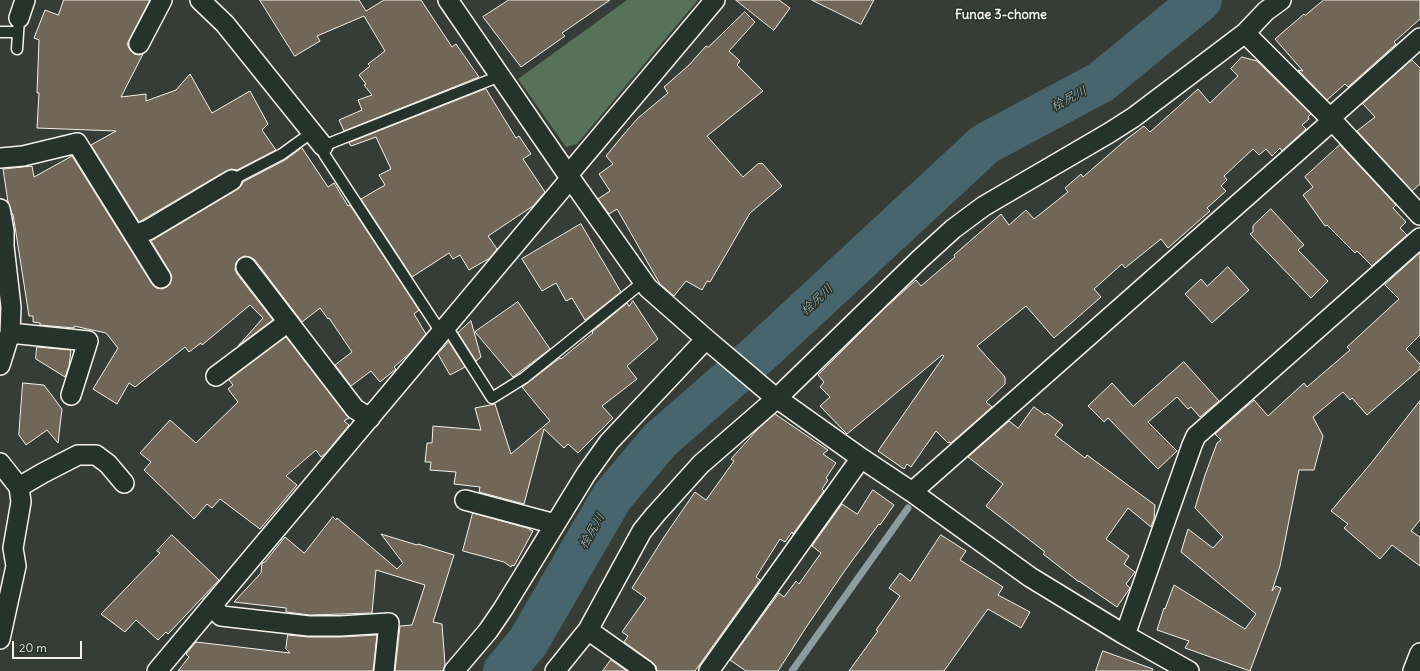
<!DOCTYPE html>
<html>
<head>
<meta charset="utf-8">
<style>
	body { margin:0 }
	#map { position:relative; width:1420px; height:671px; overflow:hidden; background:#353d36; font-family:Delius,sans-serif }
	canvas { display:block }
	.scale { position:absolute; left:12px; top:641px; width:70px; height:18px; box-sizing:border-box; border:2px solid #f4f1e8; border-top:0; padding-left:5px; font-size:12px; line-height:14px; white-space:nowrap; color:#f4f1e8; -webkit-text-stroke:3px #26332d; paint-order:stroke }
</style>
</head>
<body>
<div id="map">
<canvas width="1420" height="671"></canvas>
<div class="scale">20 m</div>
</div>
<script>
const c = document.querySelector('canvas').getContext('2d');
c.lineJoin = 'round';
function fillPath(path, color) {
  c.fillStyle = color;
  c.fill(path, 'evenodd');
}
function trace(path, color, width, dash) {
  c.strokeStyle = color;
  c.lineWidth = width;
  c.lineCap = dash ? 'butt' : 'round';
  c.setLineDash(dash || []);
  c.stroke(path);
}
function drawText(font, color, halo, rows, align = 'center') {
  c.font = font + ' Delius,"Klee One",sans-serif';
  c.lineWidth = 3;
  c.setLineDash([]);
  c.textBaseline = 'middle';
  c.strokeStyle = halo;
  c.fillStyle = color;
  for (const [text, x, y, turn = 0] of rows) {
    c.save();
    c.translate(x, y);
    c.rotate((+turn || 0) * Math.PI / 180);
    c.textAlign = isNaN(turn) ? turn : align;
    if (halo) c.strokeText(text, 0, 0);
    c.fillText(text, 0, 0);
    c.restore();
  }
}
const green = new Path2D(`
	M627 0H698L577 144 566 147 518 79Z`);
const stream = new Path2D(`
	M792 671 908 508`);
const river = new Path2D(`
	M504 671 528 642 612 497 660 440 762 351 985 144 1101 82 1201 0`);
const building = new Path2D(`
	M64 0H150L127 44 130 50 134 54 139 55 143 54 121 97 146 94V101L176 90 190 74 212 113 250 91 268 124 262 130 276 150 237 170 231 169 226 171 139 222 91 145 116 131 37 128 39 93H37L39 40 34 38 45 10 58 15Z
	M260 0H359L366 11 384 0H421L452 47 456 44 479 77 344 131 339 120 362 110 358 100 372 95 364 85 366 84 359 75 370 66 368 64 385 51 364 16 317 36 320 41 295 56Z
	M509 0H610L562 33 565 36 521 67 483 17Z
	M736 0H779L790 8 774 30Z
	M812 0H874L861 24Z
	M1324 0H1420V19L1394 42 1396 44 1348 87 1345 84 1327 100 1298 70 1303 71 1275 39 1304 14 1305 15Z
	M745 12 755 22 729 51 740 61 737 65 763 91 707 136 743 177 759 163 760 164 762 163 782 186 750 213 710 282 707 281 702 290 686 281 674 296 660 284 617 209 609 214 598 199 610 191 599 174 613 164 606 156 624 134 638 118 668 93 664 87 689 65 706 46 708 47Z
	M1242 57 1257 61 1311 114 1308 117 1309 119 1302 125 1306 129 1282 151 1280 148 1272 156 1266 149 1259 155 1253 149 1224 176 1227 180 1221 186 1226 191 1207 208 1210 211 1168 248 1161 239 1125 268 1122 264 1094 289 1101 297 1054 338 1026 306 977 346 1005 377V384L986 402 992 407 951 443 949 442 948 443 936 431 911 467 907 464 904 469 878 451 944 356 942 355 847 434 820 406 830 397 820 387 824 382 818 375 886 307 916 280 921 286 955 257 954 255 1001 214 1009 225 1026 210 1034 219 1068 192 1065 188 1081 174 1083 177 1128 138 1144 126 1150 132 1198 89 1210 103 1238 76 1231 69Z
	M1412 60 1420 68V184L1412 191 1357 131 1375 117 1363 104Z
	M486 89 516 138 519 136 531 154 523 159 545 192 533 206 488 236 497 249 490 258 469 270 460 255 453 259 449 253 412 277 361 199 385 185 379 175 391 169 376 137 351 146 349 143Z
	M1340 145 1396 205 1393 208 1406 222 1400 228 1407 235 1372 266 1357 251 1355 253 1327 225 1325 226 1303 195 1313 187 1305 177Z
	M302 148 328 187 334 183 348 206 350 205 419 310 414 314 426 334 410 353 394 367 396 369 380 382 371 371 351 386 335 365 352 352 329 318 328 319 320 308 302 322 255 260 250 257 244 256 239 259 236 263 235 269 237 274 273 320 238 346 263 318 250 305 202 345 201 343 189 352 185 347 135 387 129 383 117 404 93 389 118 348 106 333 74 326V328L40 325V323L33 322V316H29L13 214H12L8 202 3 169 32 166 34 177 72 156 152 284 156 288 162 289 167 287 170 284 172 277 170 272 151 241 238 189 241 186 243 182 285 160Z
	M1271 209 1304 245 1298 250 1328 281 1311 298 1250 234 1253 232V226Z
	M581 224 621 292 585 320 572 298 566 301 556 283 542 291 522 259Z
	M1420 253V335L1406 349 1420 364V369L1367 415 1352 398 1350 400 1343 392 1313 417 1323 436 1314 470H1299L1280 566 1272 591 1276 586 1281 588 1250 671 1185 648 1189 641 1157 630 1164 608 1165 609 1174 585 1245 629 1256 614 1181 552 1188 529 1213 548 1223 537 1195 508 1205 475 1217 443 1221 440 1215 434 1254 400 1268 416 1304 383 1307 387 1350 350 1347 347 1399 299 1385 285Z
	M1228 267 1249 290 1212 323 1185 294 1201 279 1207 286Z
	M633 301 658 339 627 366 637 379 602 406 613 418 578 453 568 444 564 448 544 429 524 504 479 492 480 487 454 484 456 472 430 470 431 462H425L427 443H432L433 426 481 430 475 408 495 404 511 454 550 421 522 387 560 358 561 359 593 333 592 332 627 303 629 306Z
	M518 302 550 349 513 377 475 332Z
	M471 321 481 357 476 361 458 333Z
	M286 337 349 418 344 421 349 425 326 453 321 457 316 450 286 476 297 485 260 529 220 499 212 508 207 504 194 519 144 470 151 462 140 453 170 420 196 443 238 402 228 389 233 385 229 380Z
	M449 342 465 367 450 375 438 354Z
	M37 347 71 350 69 366 65 377 36 359Z
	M1184 362 1219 401 1200 417 1191 407 1188 409 1177 397 1148 422 1177 451 1158 469 1108 418 1104 422 1088 406 1112 383 1133 406Z
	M23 383 44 385 62 409 58 443 47 430 26 445 19 435Z
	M1420 401V520L1411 531 1420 537V566L1392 545 1380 559 1344 528 1348 524 1331 511 1372 462Z
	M1034 407 1045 415 1047 413 1063 425 1055 435 1085 458 1087 455 1155 505 1154 519 1151 527 1128 508 1106 539 1129 556 1124 564 1135 572 1126 584 1130 588 1117 607 1079 581V582L1043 554 1045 552 986 506 1003 484 968 457 1009 421 1018 428Z
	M775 414 828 450 823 454 836 463 826 478 828 480 822 489 824 491 793 534 792 532 785 542 780 539 756 577 760 580 695 671H657L656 666 652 662 624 642 628 636 622 632 646 598 632 588 664 537 695 492 706 500 734 461 731 459 757 430Z
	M873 490 894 505 880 525 879 524 846 569 807 626 778 671H746L730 660 779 593 784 597 796 581 799 584 821 553 812 546 842 504 857 514Z
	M473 513 527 528 533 531 514 566 512 565 511 567 504 562 463 551Z
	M333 517 336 520 337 518 397 569 403 563 381 534 417 545 418 544 454 555 433 622 442 624 445 664 443 671H395L400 626 412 625 425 585 376 570 372 613 310 615 286 612V608L234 602 261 573 262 563 265 562 285 537 304 553Z
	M172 535 219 580 168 634 166 632 158 640 136 620 125 632 101 614 160 553 157 551Z
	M941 535 966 551 960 560 1003 587 998 595 1030 612 1021 628 988 609 944 671H849L878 631 876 630 900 596 889 588 900 573 910 581Z
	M288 635 309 637H341L377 635 373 671H178L189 657 186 654 196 642 290 653 286 649Z
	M1103 651 1153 669 1152 671H1096Z
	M611 660 627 671H603Z`);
const service = new Path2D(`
	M0 32H18
	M17 49 19 18
	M232 180 282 154 311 133
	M447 327 492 398 524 378 643 282
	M442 334 324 154 323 146 500 76`);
const minor = new Path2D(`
	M200 0 225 24 323 146
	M448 0 568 175 648 288 706 339 771 394 861 458 912 492 1030 577 1125 635 1189 671
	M19 18 25 0
	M1245 33 1330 118 1420 215
	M139 44 162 0
	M1330 118 1420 38
	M0 158 23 156 77 143 161 278
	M568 175 715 0
	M0 209 4 231V246L11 307 10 333 0 365
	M134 235 148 230 232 180
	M246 267 355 409 370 418
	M10 333 88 341 71 395
	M216 376 288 322
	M0 463 19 487 21 502 13 548 16 566 0 639
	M19 487 43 473 78 455H96L108 464 124 483
	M912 492 1332 121
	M465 500 555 524
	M212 605 221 616 309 626H340L389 623 384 671
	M588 630 646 671
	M1125 635 1192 445 1196 436 1420 238
	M157 671 570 179
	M454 671 488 631 503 609 586 474 609 442 706 339
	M555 671 588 630 642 531 655 515 701 464 777 398 919 260 953 229 984 206 1109 133 1134 117 1245 33 1266 11 1281 0
	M709 671 861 458
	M1413 671 1420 653`);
const neighbourhoodNames = [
	["Funae 3-chome",1001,15]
];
const waterNames = [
	["桧尻川",1069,99,-28],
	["桧尻川",817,300,-43],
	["桧尻川",592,531,-60]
];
fillPath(green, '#577259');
trace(stream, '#8d9c9e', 7);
trace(river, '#48646d', 42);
fillPath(building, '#706758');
trace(building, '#f4f1e8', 1);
trace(service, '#f4f1e8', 13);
trace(minor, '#f4f1e8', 22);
trace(service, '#26332d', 10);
trace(minor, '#26332d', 19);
drawText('bold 13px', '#f4f1e8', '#26332d', neighbourhoodNames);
drawText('italic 13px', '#afb9b7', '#26332d', waterNames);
</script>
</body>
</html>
